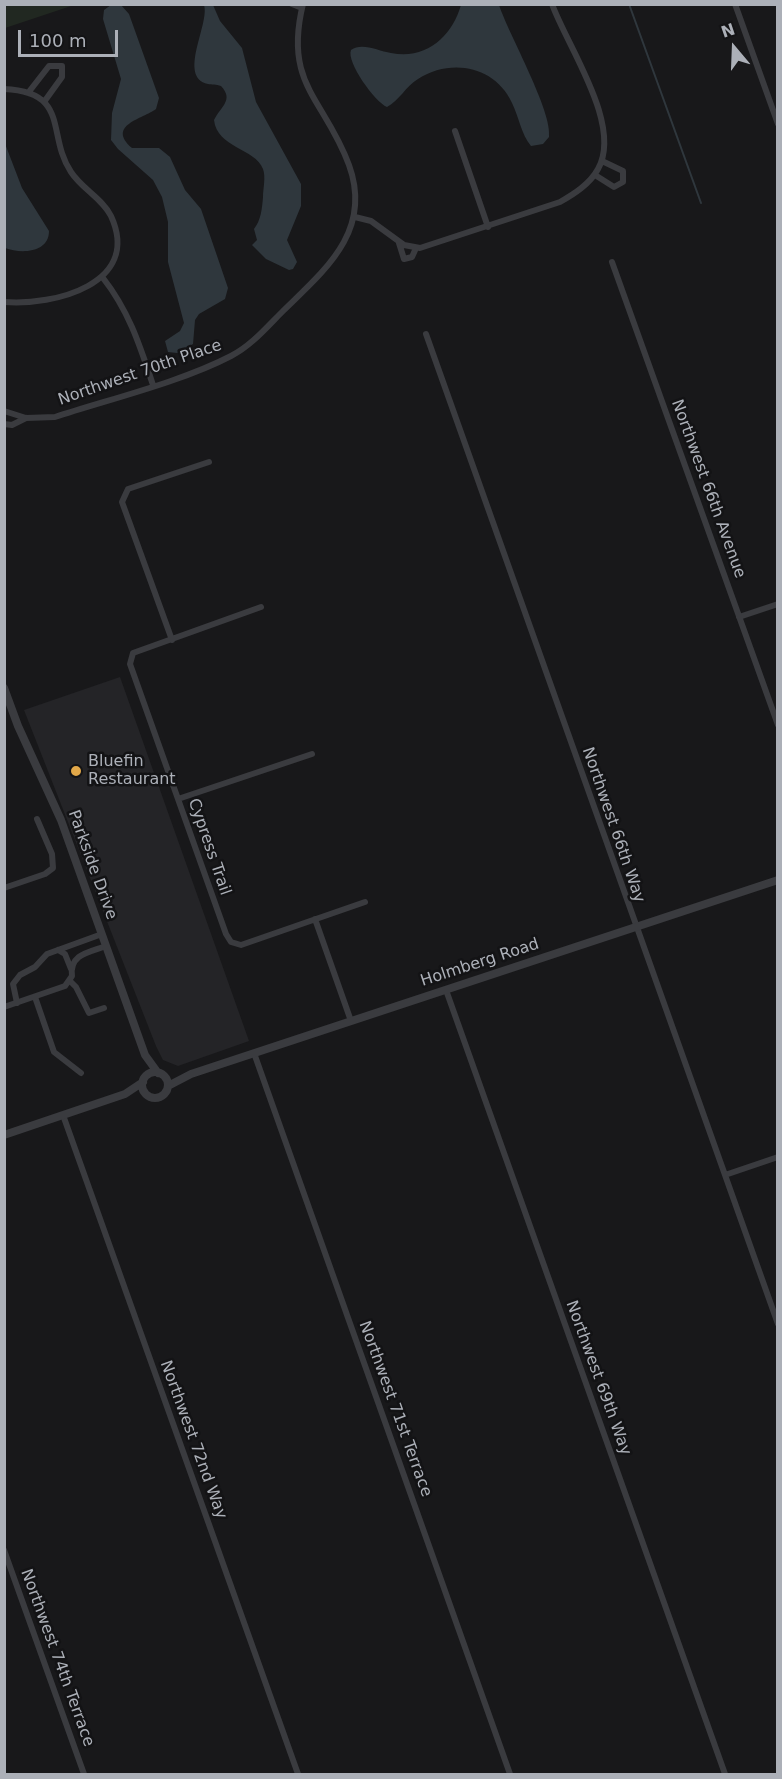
<!DOCTYPE html>
<html>
<head>
<meta charset="utf-8">
<style>
	body { margin:0 }
	#map { position:relative; width:782px; height:1779px; overflow:hidden; background:#18181a; font-family:"DejaVu Sans",sans-serif }
	canvas { display:block }
	.frame { position:absolute; inset:0; border:6px solid #acb0b8; pointer-events:none }
	.north { position:absolute; left:704px; top:18px; width:60px; height:60px; -webkit-text-stroke:4px #131315; paint-order:stroke; rotate:341deg; font-size:16px; font-weight:700; line-height:24px; text-align:center; color:#acb0b8 }
	.north::after { content:''; display:block; margin:auto; width:21px; height:27px; background:#acb0b8; clip-path:polygon(50% 0,100% 100%,50% 72%,0 100%) }
	.scale { position:absolute; left:18px; top:30px; width:100px; height:27px; box-sizing:border-box; border:3px solid #acb0b8; border-top:0; padding-left:8px; font-size:18px; line-height:21px; white-space:nowrap; color:#acb0b8; -webkit-text-stroke:4px #131315; paint-order:stroke }
</style>
</head>
<body>
<div id="map">
<canvas width="782" height="1779"></canvas>
<div class="frame"></div>
<div class="north">N</div>
<div class="scale">100 m</div>
</div>
<script>
const c = document.querySelector('canvas').getContext('2d');
c.lineJoin = 'round';
function fillPath(path, color) {
  c.fillStyle = color;
  c.fill(path, 'evenodd');
}
function trace(path, color, width, dash) {
  c.strokeStyle = color;
  c.lineWidth = width;
  c.lineCap = dash ? 'butt' : 'round';
  c.setLineDash(dash || []);
  c.stroke(path);
}
function drawText(font, color, halo, rows, align = 'center') {
  c.font = font + ' "DejaVu Sans",sans-serif';
  c.lineWidth = 5;
  c.setLineDash([]);
  c.textBaseline = 'middle';
  c.strokeStyle = halo;
  c.fillStyle = color;
  for (const [text, x, y, turn = 0] of rows) {
    c.save();
    c.translate(x, y);
    c.rotate((+turn || 0) * Math.PI / 180);
    c.textAlign = isNaN(turn) ? turn : align;
    if (halo) c.strokeText(text, 0, 0);
    c.fillText(text, 0, 0);
    c.restore();
  }
}
const built = new Path2D(`
	M120 677 249 1041 178 1066 163 1060 156 1046 24 710Z`);
const green = new Path2D(`
	M5 4H74V5L5 28Z`);
const water = new Path2D(`
	M111 5H121L129 14 159 98 156 109C143 119 106 125 132 148H159L170 157 185 190 201 209 228 288 225 299 199 314 195 320 193 344 177 353 168 352 165 341 180 331 184 323 168 262V222L162 197 153 180 118 149 111 140 112 113 121 79 103 19 104 10Z
	M204 5H213L220 21 242 48 256 102 301 184V206L287 240 297 262 293 269 289 270 266 259 252 245 257 240 254 229C261 220 262 209 263 197 263 189 266 177 263 169 255 148 217 148 214 120 221 106 234 100 221 86 216 84 212 85 208 84 177 77 210 24 204 5Z
	M461 5H499C509 35 553 112 549 137L543 144 531 146C521 134 519 117 512 103 495 66 451 58 418 79 406 86 399 101 387 107 375 102 346 62 351 50 362 42 378 51 391 53 427 60 452 36 461 5Z
	M4 141 22 188 49 231C49 253 21 254 5 248Z`);
const stream = new Path2D(`
	M629 4 701 203`);
const minor = new Path2D(`
	M292 4 302 8
	M735 4 778 124
	M4 89C71 92 46 135 71 172 82 189 102 198 111 216 142 284 54 306 4 302
	M28 93 49 66H62V77L44 102
	M455 131 488 227
	M595 175 614 187 623 182V171L602 161
	M355 217 371 221 404 245 420 248 560 202C574 194 590 184 598 169 623 125 567 46 552 4
	M399 243 404 259 412 257 416 248
	M612 262 778 725
	M103 278C129 311 140 346 153 385
	M426 334 778 1324
	M4 411 26 418 55 417C110 399 181 382 231 356 251 346 267 327 283 311 325 270 373 231 349 165 325 99 283 85 303 4
	M4 424 12 425 26 418
	M261 607 133 653 130 664 226 934 231 942 241 945 365 902
	M739 617 778 604
	M172 640 122 502 128 489 209 462
	M178 799 312 754
	M4 888 45 874 53 868 52 854 37 819
	M315 919 351 1021
	M58 950 65 954 71 969
	M70 981 76 987 89 1013 104 1008
	M446 990 725 1774
	M35 997 54 1052 81 1073
	M17 1003 13 984 20 975 35 967 47 954 102 934
	M4 1007 65 986 72 976C69 954 90 952 106 946
	M254 1053 510 1774
	M63 1115 298 1774
	M725 1175 778 1157
	M4 1550 84 1774`);
const tertiary = new Path2D(`
	M4 688 18 726 61 820 145 1055 158 1073
	M142 1085a13 13 0 1 1 26 0a13 13 0 1 1-26 0Z
	M168 1086 191 1074 778 880
	M4 1135 125 1094 143 1082`);
const markers = [
	[76,771,6,"#e2a849"]
];
const streetNames = [
	["Northwest 70th Place",140,373,-19],
	["Northwest 66th Avenue",708,489,70],
	["Northwest 66th Way",613,825,71],
	["Cypress Trail",209,847,71],
	["Parkside Drive",92,865,70],
	["Holmberg Road",480,963,-18],
	["Northwest 69th Way",598,1378,70],
	["Northwest 71st Terrace",395,1409,70],
	["Northwest 72nd Way",193,1440,70],
	["Northwest 74th Terrace",57,1658,70]
];
const poiNames = [
	["Bluefin",88,762],
	["Restaurant",88,780]
];
fillPath(built, '#242427');
fillPath(green, '#212821');
fillPath(water, '#2f373d');
trace(stream, '#2f373d', 2);
trace(minor, '#3a3b3f', 6);
trace(tertiary, '#3a3b3f', 8);
for (const [x, y, r, color] of markers) {
  const dot = new Path2D();
  dot.arc(x, y, r, 0, 2 * Math.PI);
  c.fillStyle = color;
  c.fill(dot);
  trace(dot, '#131315', 2);
}
drawText('16px', '#acb0b8', '#131315', streetNames);
drawText('16px', '#acb0b8', '#131315', poiNames, 'left');
</script>
</body>
</html>
